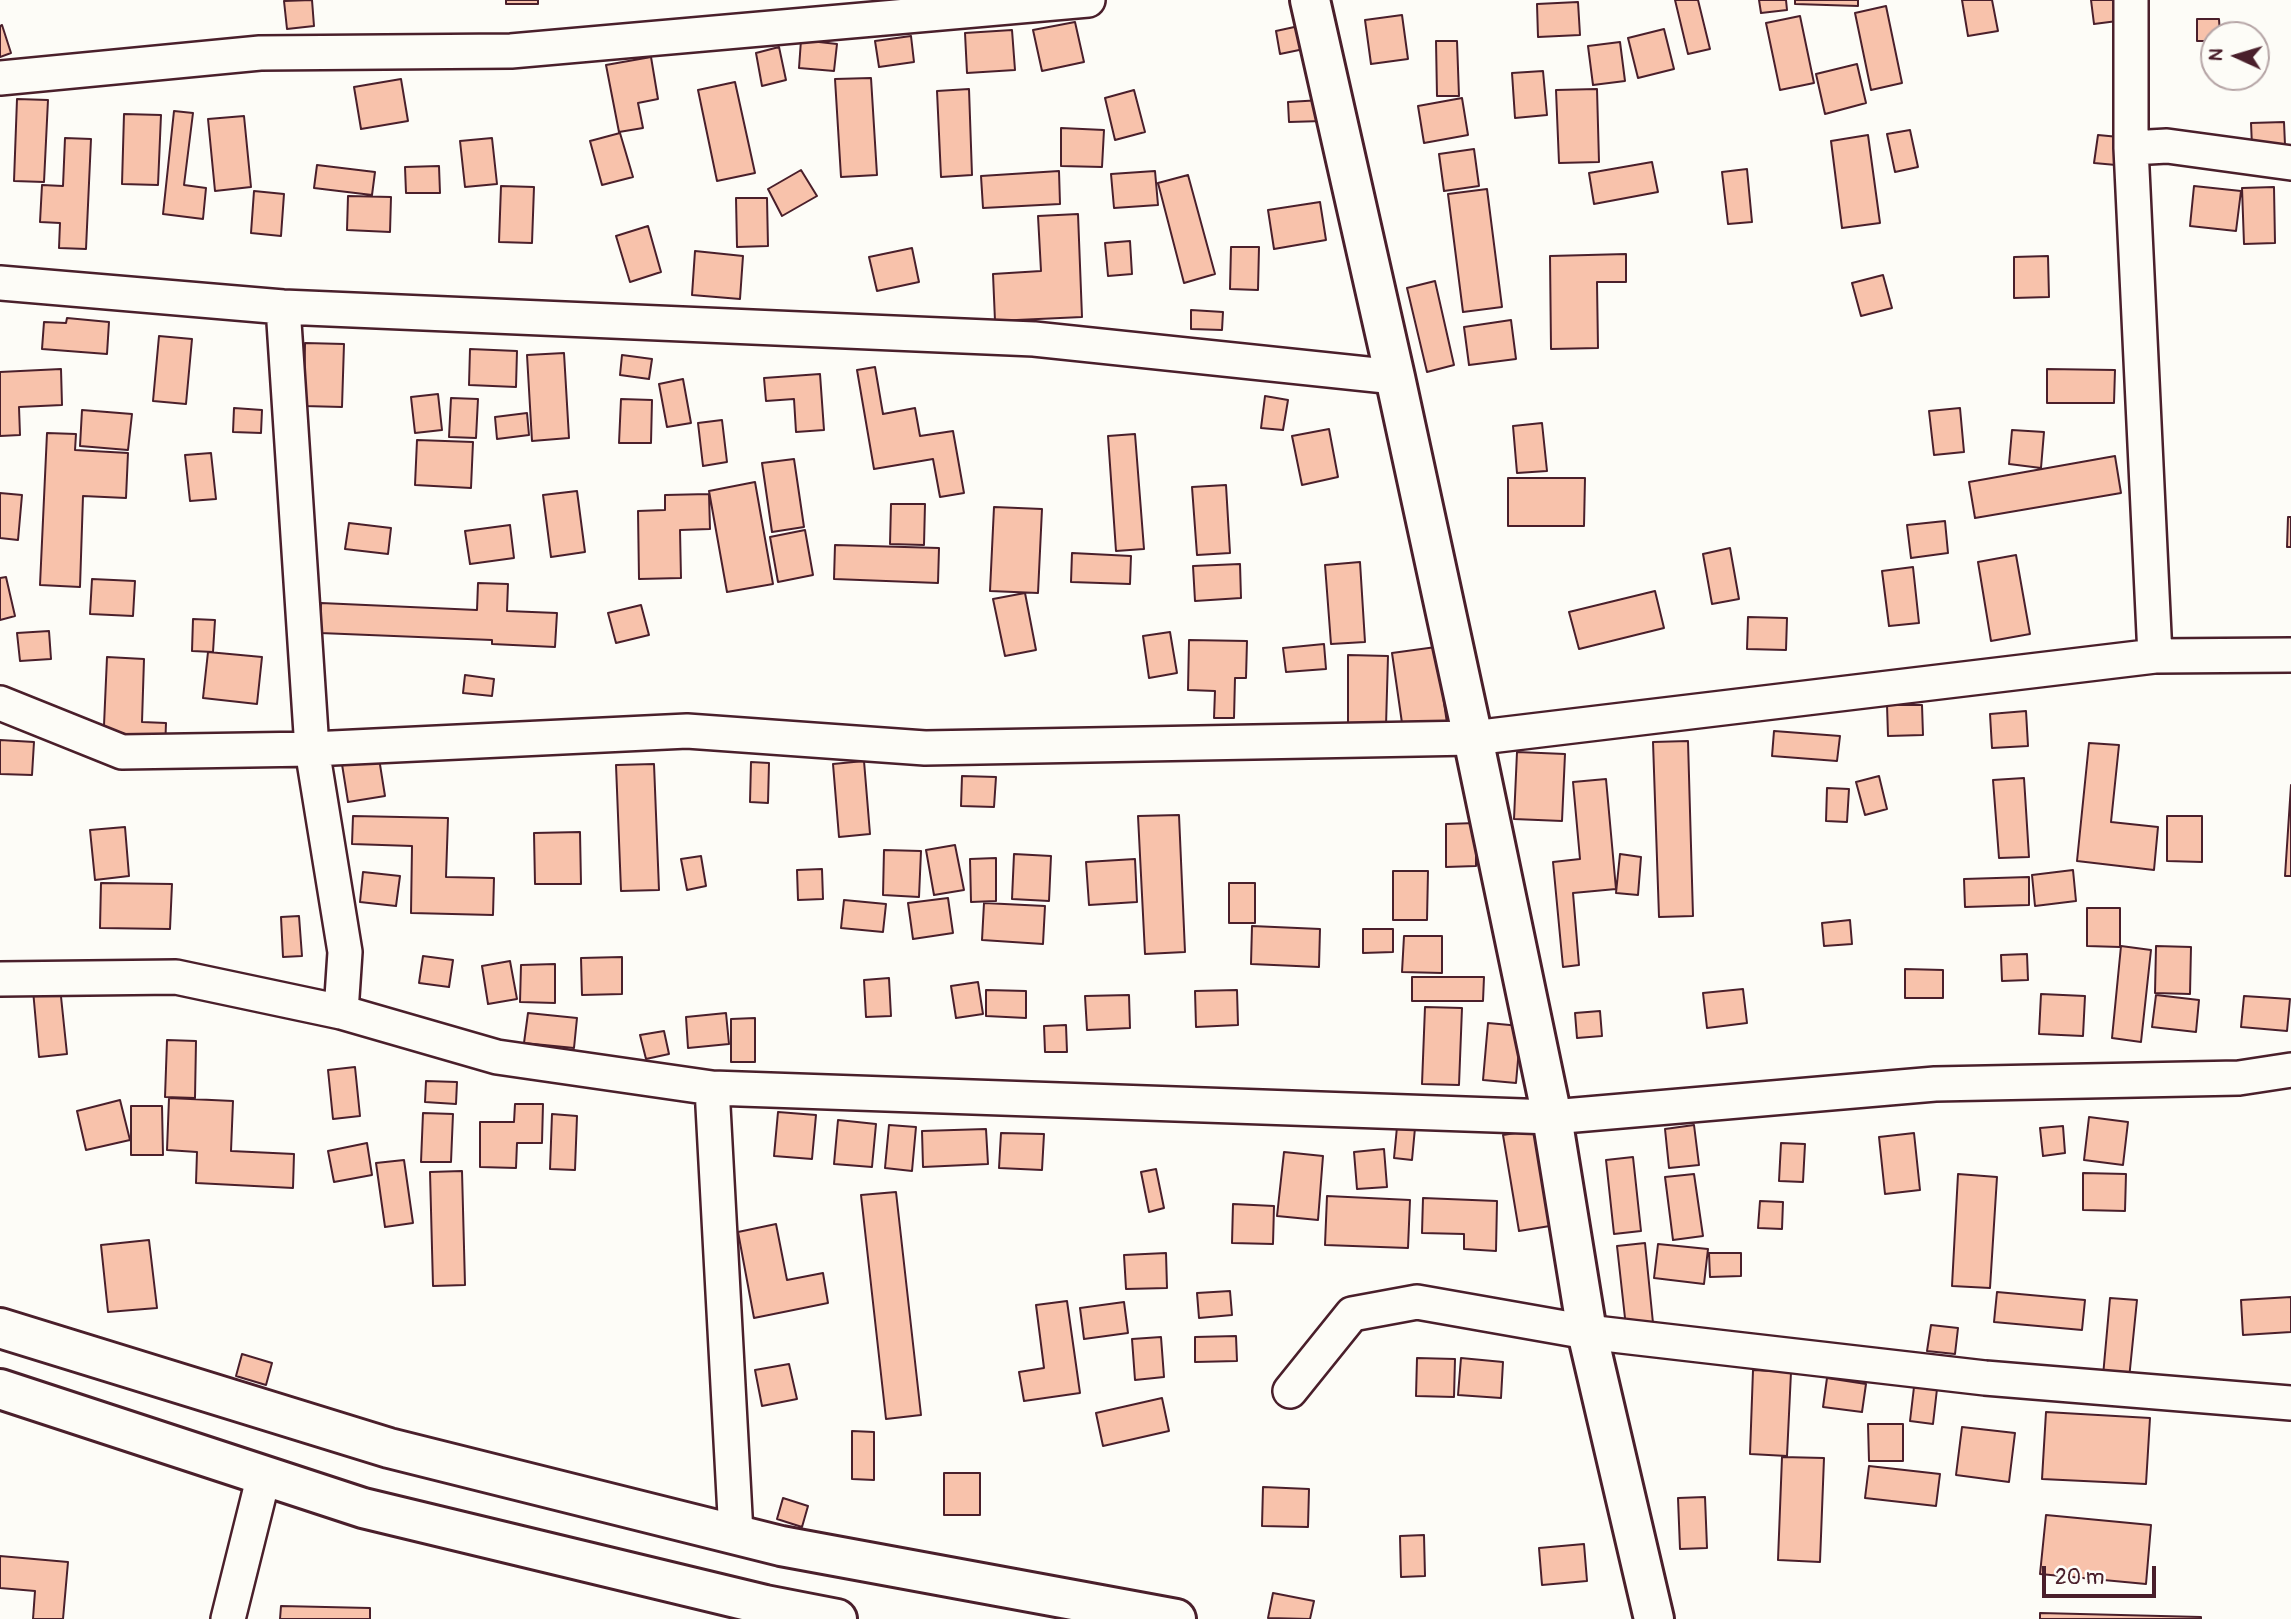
<!DOCTYPE html>
<html>
<head>
<meta charset="utf-8">
<style>
	body { margin:0 }
	#map { position:relative; width:2291px; height:1619px; overflow:hidden; background:#fdfcf7; font-family:Pangolin,sans-serif }
	canvas { display:block }
	.north { position:absolute; left:2200px; top:21px; width:70px; height:70px; box-sizing:border-box; background:#fdfcf7; border:2px solid #b5a4a5; border-radius:50%; rotate:274deg; font-size:19px; font-weight:700; line-height:28px; text-align:center; color:#4a1f2b }
	.north::after { content:''; display:block; margin:auto; width:24px; height:32px; background:#4a1f2b; clip-path:polygon(50% 0,100% 100%,50% 72%,0 100%) }
	.scale { position:absolute; left:2042px; top:1566px; width:114px; height:32px; box-sizing:border-box; border:4px solid #4a1f2b; border-top:0; padding-left:9px; font-size:21px; line-height:24px; white-space:nowrap; color:#4a1f2b; -webkit-text-stroke:5px #fdfcf7; paint-order:stroke }
</style>
</head>
<body>
<div id="map">
<canvas width="2291" height="1619"></canvas>
<div class="north">N</div>
<div class="scale">20 m</div>
</div>
<script>
const c = document.querySelector('canvas').getContext('2d');
c.lineJoin = 'round';
function fillPath(path, color) {
  c.fillStyle = color;
  c.fill(path, 'evenodd');
}
function trace(path, color, width, dash) {
  c.strokeStyle = color;
  c.lineWidth = width;
  c.lineCap = dash ? 'butt' : 'round';
  c.setLineDash(dash || []);
  c.stroke(path);
}
const building = new Path2D(`
	M312 0 314 26 287 29 284 1Z
	M506 0H538V4H506Z
	M1675 0H1698L1710 49 1688 54Z
	M1759 0H1786L1787 10 1761 13Z
	M1795 0H1858V6L1795 4Z
	M1962 0H1992L1998 31 1968 36Z
	M2091 0H2123L2125 20 2094 24Z
	M1578 2 1580 35 1538 37 1537 4Z
	M1886 6 1902 83 1871 90 1855 13Z
	M1402 15 1408 59 1371 64 1365 20Z
	M1800 16 1814 83 1780 90 1766 23Z
	M2197 19H2219L2220 35H2214V41H2197Z
	M1075 22 1084 62 1042 71 1033 30Z
	M2 25 11 53 0 57V26Z
	M1299 26 1304 49 1280 54 1276 31Z
	M1664 29 1674 69 1638 78 1628 38Z
	M1012 30 1015 70 967 73 965 33Z
	M911 36 914 62 879 67 875 41Z
	M801 40 837 44 834 71 799 68Z
	M1436 41H1457L1459 96H1437Z
	M1620 42 1625 81 1593 85 1588 46Z
	M779 47 786 80 762 86 756 53Z
	M651 57 658 99 638 103 643 128 619 132 606 65Z
	M1857 64 1866 103 1825 114 1816 74Z
	M1543 71 1547 115 1515 118 1512 73Z
	M871 78 877 175 841 177 835 79Z
	M401 79 408 121 361 129 354 87Z
	M735 82 755 173 717 181 698 90Z
	M969 89 972 175 941 177 937 91Z
	M1597 89 1599 162 1559 163 1556 90Z
	M1134 90 1145 132 1115 140 1105 98Z
	M1462 98 1468 135 1424 143 1418 106Z
	M17 99 48 100 44 182 14 181Z
	M1322 100 1323 121 1289 122 1288 102Z
	M174 111 193 113 184 185 206 188 203 219 163 214Z
	M124 114 161 115 158 185 122 184Z
	M244 116 251 187 215 191 208 119Z
	M2284 122 2286 168 2253 169 2251 123Z
	M1061 128 1104 130 1102 167 1061 166Z
	M1910 130 1918 167 1895 172 1887 134Z
	M620 133 633 177 602 185 590 141Z
	M1868 135 1880 223 1842 228 1831 141Z
	M2098 135 2119 137 2116 165 2094 163Z
	M65 138 91 139 86 249 59 248 60 223 40 222 42 185 63 186Z
	M492 138 497 184 465 187 460 141Z
	M1474 149 1479 186 1444 191 1439 154Z
	M1652 162 1658 192 1594 204 1589 173Z
	M317 165 375 172 372 195 314 188Z
	M439 166 440 193H406L405 167Z
	M1747 169 1752 222 1728 224 1722 172Z
	M801 170 817 196 782 216 768 189Z
	M1059 171 1060 204 983 208 981 176Z
	M1155 171 1158 205 1114 208 1111 174Z
	M1188 175 1215 274 1184 283 1158 183Z
	M501 186 534 187 532 243 499 242Z
	M2194 186 2241 191 2236 231 2190 226Z
	M2274 187 2275 243 2244 244 2242 188Z
	M1487 189 1502 307 1463 312 1448 194Z
	M254 191 284 194 281 236 251 233Z
	M348 196 391 197 390 232 347 230Z
	M736 198H767L768 246 737 247Z
	M1320 202 1326 240 1274 249 1268 210Z
	M1078 214 1082 317 995 321 993 274 1041 271 1038 216Z
	M648 226 661 272 630 282 616 236Z
	M1130 241 1132 274 1108 276 1105 243Z
	M1231 247H1259L1258 290 1230 289Z
	M912 248 919 282 877 291 869 257Z
	M695 251 743 256 740 299 692 295Z
	M1626 254V282H1597L1598 348 1551 349 1550 256Z
	M2048 256 2049 297 2014 298V257Z
	M1883 275 1892 308 1861 316 1852 283Z
	M1435 281 1454 365 1427 372 1407 288Z
	M1191 310 1223 312 1222 330 1191 329Z
	M67 318 109 322 107 354 42 349 44 322 66 323Z
	M1511 320 1516 359 1469 365 1464 327Z
	M159 336 192 339 186 404 153 401Z
	M305 343 344 344 342 407 304 406Z
	M470 349 517 351 516 387 469 385Z
	M564 353 569 438 532 441 527 355Z
	M622 355 652 359 649 379 620 375Z
	M875 367 883 414 915 408 920 436 953 431 964 493 940 497 933 459 874 469 857 370Z
	M61 369 62 405 19 407 20 435 0 436V372Z
	M2047 369 2115 370 2114 403H2047Z
	M820 374 824 430 796 432 794 399 766 401 764 378Z
	M683 379 691 423 667 427 659 384Z
	M438 394 442 430 415 433 411 397Z
	M1265 396 1288 400 1283 430 1261 428Z
	M451 398 478 399 476 438 449 437Z
	M621 399 652 400 651 443H619Z
	M234 408 262 410 261 433 233 432Z
	M1960 408 1964 452 1934 455 1929 411Z
	M82 410 132 414 128 450 80 446Z
	M527 413 529 435 497 439 495 417Z
	M722 420 727 462 703 466 698 423Z
	M1542 423 1547 471 1517 473 1513 426Z
	M1329 429 1338 477 1302 485 1292 436Z
	M2012 430 2044 432 2041 468 2009 464Z
	M47 433 76 434 75 450 128 453 126 498 83 496 80 587 40 585Z
	M1135 434 1144 549 1116 551 1108 436Z
	M417 440 473 442 471 488 415 485Z
	M211 453 216 499 190 501 185 455Z
	M2115 456 2121 493 1975 518 1969 482Z
	M794 459 804 527 772 532 762 463Z
	M1508 478H1585L1584 526H1508Z
	M755 482 773 584 727 592 709 491Z
	M1226 485 1230 553 1197 555 1192 487Z
	M577 491 585 552 551 557 543 495Z
	M0 493 22 495 18 540 0 538Z
	M709 494 710 529 680 530 681 578 639 579 638 511 665 510V495Z
	M891 504H925L924 545 890 544Z
	M994 507 1042 509 1038 593 990 591Z
	M2288 517H2291V547H2287Z
	M1945 521 1948 553 1911 558 1907 525Z
	M349 523 391 528 388 554 345 549Z
	M510 525 514 558 470 564 465 531Z
	M805 530 813 575 778 582 770 537Z
	M835 545 939 548 938 583 834 579Z
	M1730 548 1739 599 1712 604 1703 554Z
	M1072 553 1131 556 1130 584 1071 582Z
	M2016 555 2030 634 1991 641 1978 562Z
	M1360 562 1365 642 1331 644 1325 565Z
	M1240 564 1241 598 1195 601 1193 566Z
	M1913 567 1919 623 1889 626 1882 571Z
	M6 577 15 616 0 620V578Z
	M92 579 135 581 133 616 90 614Z
	M478 583 508 584 507 611 557 613 555 647 492 644V640L320 633 321 603 477 610Z
	M1655 591 1664 628 1579 649 1569 612Z
	M1025 593 1036 650 1005 656 993 599Z
	M641 605 649 635 616 643 608 613Z
	M1748 617 1787 618 1786 650 1747 649Z
	M193 619 215 620 213 652 192 651Z
	M49 631 51 659 20 661 17 633Z
	M1170 632 1177 673 1149 678 1143 636Z
	M1189 640 1247 641 1246 678H1235L1234 718H1214L1215 691 1188 690Z
	M1324 644 1326 669 1286 672 1283 648Z
	M1436 647 1447 723 1403 730 1392 653Z
	M208 652 262 657 257 704 203 698Z
	M1348 655 1388 656 1386 726H1348Z
	M107 657 144 659 142 722 166 723 165 751 103 748Z
	M465 675 494 679 492 696 463 693Z
	M1887 705H1922L1923 735 1888 736Z
	M2026 711 2028 746 1992 748 1990 714Z
	M1774 731 1840 736 1837 761 1772 756Z
	M0 740 34 742 32 775 0 774Z
	M1688 741 1693 916 1659 917 1653 742Z
	M2089 743 2119 745 2111 822 2158 827 2154 870 2077 861Z
	M378 752 385 796 348 802 341 758Z
	M1517 752 1565 754 1562 821 1514 819Z
	M864 761 870 834 839 837 833 764Z
	M751 762 769 763 768 803 750 802Z
	M654 764 659 890 621 891 616 765Z
	M962 776 996 777 994 807 961 806Z
	M1879 776 1887 809 1865 815 1856 782Z
	M2024 778 2029 857 1999 858 1993 780Z
	M1606 779 1616 889 1573 893 1579 965 1563 967 1553 862 1580 859 1573 782Z
	M2291 785V876H2285Z
	M1827 788 1849 789 1847 822 1826 821Z
	M1179 815 1185 952 1145 954 1138 816Z
	M353 816 448 818 446 877 494 878 493 915 411 913 412 846 352 844Z
	M2167 816H2202V862L2167 861Z
	M1476 823V866L1446 867V824Z
	M125 827 129 876 95 880 90 830Z
	M580 832 581 884H535L534 833Z
	M955 845 964 890 934 895 926 850Z
	M884 850 921 851 919 897 883 895Z
	M1014 854 1051 856 1049 901 1012 899Z
	M1620 854 1641 857 1638 895 1616 893Z
	M701 856 706 886 687 890 681 859Z
	M996 858V901L971 902 970 859Z
	M1135 859 1137 902 1089 905 1086 862Z
	M822 869 823 899 798 900 797 870Z
	M2073 870 2076 901 2035 906 2032 875Z
	M1393 871H1428L1427 920H1393Z
	M363 872 400 876 396 906 360 902Z
	M2029 877V905L1965 907 1964 879Z
	M101 883 172 884 170 929 100 928Z
	M1229 883H1255V923H1229Z
	M948 898 953 933 913 939 908 903Z
	M844 900 886 904 883 932 841 928Z
	M984 903 1045 906 1043 944 982 940Z
	M2087 908H2120V947L2087 946Z
	M299 916 302 956 283 957 281 917Z
	M1850 920 1852 944 1824 946 1822 923Z
	M1252 926 1320 929 1319 967 1251 964Z
	M1363 929H1393V952L1363 953Z
	M1404 936H1442V973L1402 972Z
	M2121 946 2151 950 2141 1042 2112 1038Z
	M2156 946 2191 947 2190 994 2155 993Z
	M2027 954 2028 980 2002 981 2001 955Z
	M423 956 453 960 449 987 419 983Z
	M622 957V994L582 995 581 958Z
	M510 961 517 999 488 1004 482 966Z
	M555 964V1003L520 1002 521 965Z
	M1905 969 1943 970V998H1905Z
	M1412 977H1484L1483 1001H1412Z
	M889 978 891 1016 866 1017 864 980Z
	M978 982 983 1014 956 1018 951 986Z
	M60 987 67 1054 39 1057 33 990Z
	M1743 989 1747 1023 1707 1028 1703 993Z
	M986 990 1026 991V1018L986 1016Z
	M1237 990 1238 1025 1196 1027 1195 991Z
	M2041 994 2085 996 2083 1036 2039 1034Z
	M1129 995 1130 1028 1087 1030 1085 996Z
	M2156 995 2199 1000 2196 1032 2152 1027Z
	M2244 996 2290 999 2287 1031 2241 1027Z
	M1425 1007 1462 1008 1459 1085 1422 1084Z
	M1600 1011 1602 1036 1577 1038 1575 1013Z
	M528 1013 577 1018 574 1048 524 1043Z
	M726 1013 729 1044 688 1048 686 1017Z
	M755 1018V1062H731V1019Z
	M1488 1023 1521 1026 1516 1083 1483 1080Z
	M1066 1025 1067 1052H1045L1044 1026Z
	M664 1031 669 1054 646 1059 640 1035Z
	M167 1040 196 1041 195 1098 165 1097Z
	M355 1067 360 1116 333 1119 328 1070Z
	M426 1081 457 1082 456 1104 425 1102Z
	M169 1098 233 1101 231 1151 294 1154 293 1188 196 1183 197 1152 167 1150Z
	M120 1100 130 1140 86 1150 77 1111Z
	M515 1104H543L542 1143H517L516 1168 480 1167V1122H514Z
	M131 1106H162L163 1155H131Z
	M778 1112 816 1115 812 1159 774 1156Z
	M423 1113 453 1114 451 1162H421Z
	M552 1114 577 1116 575 1170 550 1169Z
	M2089 1117 2128 1122 2123 1165 2084 1160Z
	M838 1120 876 1124 872 1167 834 1164Z
	M889 1125 916 1127 912 1171 885 1168Z
	M1694 1125 1699 1165 1669 1168 1665 1129Z
	M2063 1126 2065 1153 2043 1156 2040 1128Z
	M1397 1127 1415 1128 1412 1160 1394 1158Z
	M986 1129 988 1164 923 1167 922 1131Z
	M1540 1129 1556 1225 1519 1231 1503 1135Z
	M1001 1133 1044 1134 1042 1170 999 1168Z
	M1914 1133 1920 1190 1885 1194 1879 1137Z
	M367 1143 372 1175 334 1182 328 1151Z
	M1781 1143 1805 1144 1803 1182 1779 1181Z
	M1384 1149 1387 1187 1357 1189 1354 1152Z
	M1284 1152 1323 1156 1318 1220 1277 1216Z
	M1633 1157 1641 1231 1614 1234 1606 1160Z
	M404 1160 413 1223 385 1227 376 1163Z
	M1156 1169 1164 1208 1149 1212 1141 1172Z
	M462 1171 465 1285 433 1286 430 1172Z
	M2083 1173 2126 1174 2125 1211 2083 1210Z
	M1694 1174 1703 1236 1673 1240 1665 1177Z
	M1958 1174 1997 1177 1990 1288 1952 1286Z
	M896 1192 921 1415 886 1419 861 1195Z
	M1327 1196 1410 1200 1408 1248 1325 1245Z
	M1423 1198 1497 1201 1496 1251 1464 1249V1234L1422 1233Z
	M1760 1201 1783 1202 1782 1229 1758 1228Z
	M1233 1204 1274 1206 1273 1244 1232 1243Z
	M776 1224 787 1280 823 1273 828 1303 754 1318 738 1232Z
	M149 1240 157 1308 108 1312 101 1245Z
	M1645 1243 1654 1333 1627 1336 1617 1246Z
	M1658 1244 1708 1249 1704 1284 1654 1278Z
	M1166 1253 1167 1288 1126 1289 1124 1255Z
	M1709 1253H1741V1276L1710 1277Z
	M1230 1291 1232 1315 1199 1318 1197 1293Z
	M1997 1292 2085 1300 2082 1330 1994 1322Z
	M2291 1297V1332L2243 1335 2241 1300Z
	M2110 1298 2137 1300 2129 1379 2103 1376Z
	M1067 1301 1080 1393 1024 1401 1019 1372 1044 1368 1036 1305Z
	M1124 1302 1128 1333 1084 1339 1080 1308Z
	M1931 1325 1958 1328 1955 1354 1927 1351Z
	M1236 1336 1237 1361 1195 1362V1337Z
	M1161 1337 1164 1377 1135 1380 1132 1339Z
	M242 1354 272 1363 266 1385 236 1376Z
	M1417 1358 1455 1359 1454 1397 1416 1396Z
	M1461 1358 1503 1362 1501 1398 1458 1395Z
	M789 1364 797 1399 762 1406 755 1370Z
	M1753 1370 1791 1372 1787 1456 1750 1454Z
	M1827 1378 1866 1384 1862 1412 1823 1407Z
	M1914 1387 1937 1389 1933 1424 1910 1421Z
	M1162 1398 1169 1431 1103 1446 1096 1413Z
	M2046 1412 2150 1418 2146 1484 2042 1479Z
	M1868 1424H1903V1461H1869Z
	M1962 1427 2015 1433 2009 1482 1956 1475Z
	M852 1431 874 1432V1480L852 1479Z
	M1782 1457 1824 1458 1820 1562 1778 1560Z
	M1869 1466 1940 1474 1936 1506 1865 1498Z
	M944 1473H980V1515H944Z
	M1263 1487 1309 1489 1308 1527 1262 1526Z
	M1705 1497 1707 1548 1680 1549 1678 1498Z
	M783 1498 808 1506 802 1527 777 1519Z
	M2046 1515 2151 1525 2146 1584 2040 1574Z
	M1424 1535 1425 1576 1401 1577 1400 1536Z
	M1584 1544 1587 1581 1542 1585 1539 1548Z
	M0 1556 68 1562 63 1619H33L35 1591 0 1588Z
	M1273 1593 1314 1601 1310 1619 1268 1618Z
	M281 1606 370 1608V1619H280Z
	M2040 1613 2201 1617V1619H2040Z`);
const street = new Path2D(`
	M2131 0V148L2155 656
	M0 78 260 53 511 51 1088 0
	M2131 148 2167 146 2291 163
	M0 283 283 307 1034 339 1395 377
	M283 307 312 749 345 952 341 1012
	M0 703 122 752 312 749 687 731 925 748 1473 738 2155 656 2291 655
	M0 979 176 977 341 1012 497 1057 712 1088 736 1534
	M712 1088 1552 1117 1935 1084 2239 1078 2291 1070
	M1290 1391 1352 1314 1417 1302 1587 1332 1985 1378 2291 1403
	M228 1619 264 1475`);
const secondary = new Path2D(`
	M1310 0 1395 377 1473 738 1552 1117 1587 1332 1654 1619
	M0 1328 389 1448 781 1546 1176 1619
	M0 1389 363 1508 765 1605 837 1619`);
fillPath(building, '#f8c2ab');
trace(building, '#4a1f2b', 2);
trace(street, '#4a1f2b', 38);
trace(secondary, '#4a1f2b', 44);
trace(street, '#fdfcf7', 33);
trace(secondary, '#fdfcf7', 38);
</script>
</body>
</html>
